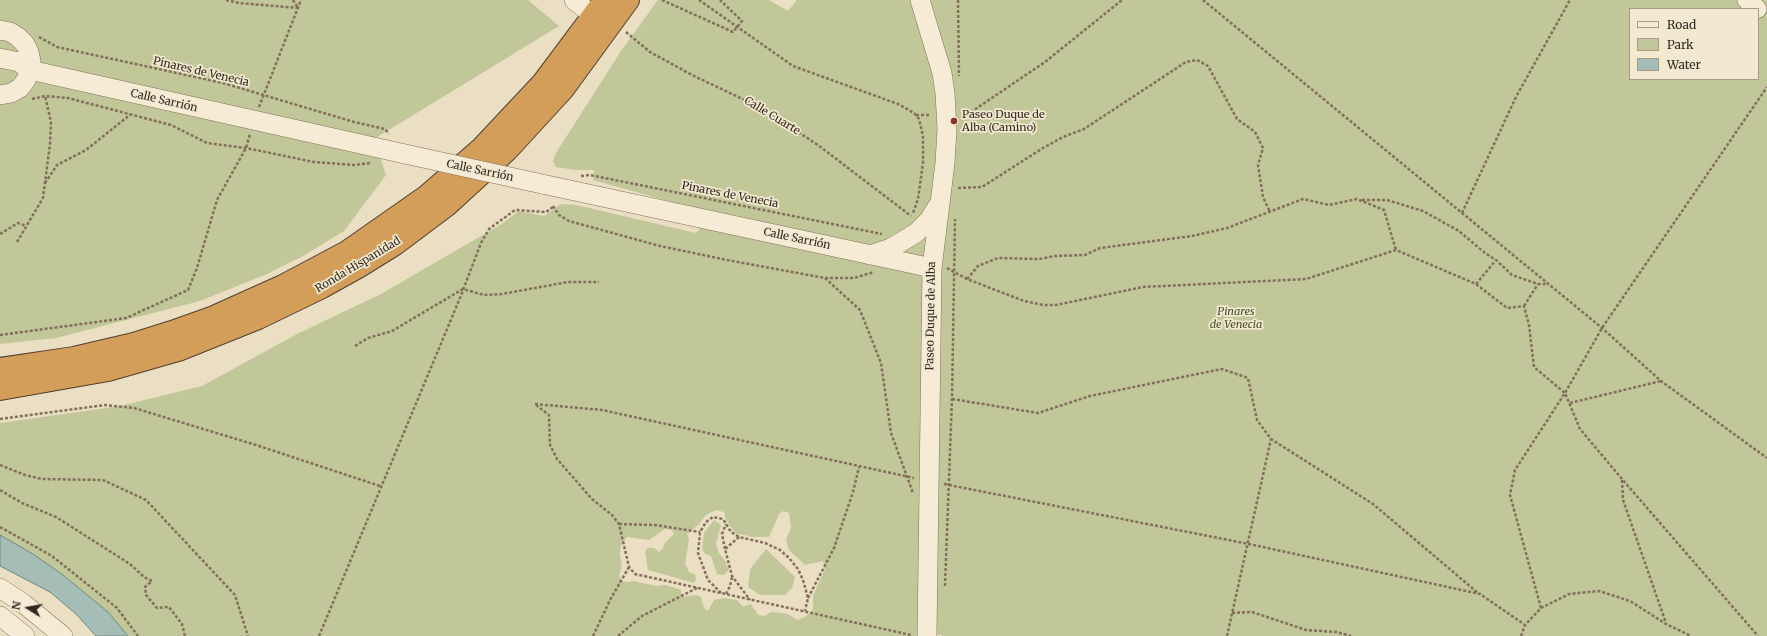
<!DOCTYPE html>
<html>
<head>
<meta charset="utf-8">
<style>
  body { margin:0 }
  #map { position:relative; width:1767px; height:636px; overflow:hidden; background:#eadec3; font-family:Merriweather,serif }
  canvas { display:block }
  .legend { position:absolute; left:1629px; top:8px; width:130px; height:72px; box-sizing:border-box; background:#f2e9d1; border:1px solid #a69c89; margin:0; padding:5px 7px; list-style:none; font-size:12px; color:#33281e }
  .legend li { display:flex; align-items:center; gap:8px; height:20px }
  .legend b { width:20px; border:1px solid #a69c89 }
  .north { position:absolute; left:8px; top:588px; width:40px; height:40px; -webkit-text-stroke:3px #f2e9d1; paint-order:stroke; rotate:281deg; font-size:11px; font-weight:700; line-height:16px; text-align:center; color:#33281e }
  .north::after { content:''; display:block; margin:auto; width:14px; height:18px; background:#33281e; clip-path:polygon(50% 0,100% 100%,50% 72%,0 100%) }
</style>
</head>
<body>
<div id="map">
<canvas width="1767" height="636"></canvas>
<ul class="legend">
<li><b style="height:5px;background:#f6ecd5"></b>Road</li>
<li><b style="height:11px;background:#c1c798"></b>Park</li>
<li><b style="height:11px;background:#a4bdb6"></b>Water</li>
</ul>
<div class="north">N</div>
</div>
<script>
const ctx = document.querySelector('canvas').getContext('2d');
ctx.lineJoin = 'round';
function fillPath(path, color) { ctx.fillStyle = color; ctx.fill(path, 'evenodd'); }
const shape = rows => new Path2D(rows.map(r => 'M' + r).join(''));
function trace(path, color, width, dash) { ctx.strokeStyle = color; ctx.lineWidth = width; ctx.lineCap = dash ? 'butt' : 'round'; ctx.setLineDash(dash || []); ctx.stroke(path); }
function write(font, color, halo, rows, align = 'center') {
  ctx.font = font + ' Merriweather,serif'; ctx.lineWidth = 3.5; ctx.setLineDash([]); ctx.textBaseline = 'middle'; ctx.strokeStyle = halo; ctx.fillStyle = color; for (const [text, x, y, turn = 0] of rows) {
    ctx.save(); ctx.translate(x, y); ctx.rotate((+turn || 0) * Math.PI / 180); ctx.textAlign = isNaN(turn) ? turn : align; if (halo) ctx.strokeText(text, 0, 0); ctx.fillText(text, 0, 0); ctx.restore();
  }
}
fillPath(shape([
  [0,0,528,0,559,26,374,139,386,175,344,231,303,256,267,274,200,301,56,338,0,344],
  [658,0,769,0,788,11,797,0,1767,0,1767,636,944,636,934,634,914,636,128,636,108,612,63,575,33,554,0,535,0,423,120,406,202,386,297,334,381,294,500,225,519,211,544,216,561,204,576,205,696,233,706,222,704,211,593,180,594,170,576,170,556,167,553,161,556,153,621,51],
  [1630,9,1758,9,1758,79,1630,79],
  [716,510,724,512,726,520,735,533,753,537,769,537,779,514,783,511,789,513,791,528,786,539,789,550,805,565,823,561,825,569,813,596,813,610,805,617,797,620,788,614,771,612,765,616,758,615,751,604,743,607,737,600,724,598,714,600,708,611,704,608,701,597,696,595,682,597,681,590,666,585,656,586,633,581,627,582,622,581,619,575,622,566,620,554,621,545,627,537,649,540,665,529,672,530,674,534,664,544,663,549,659,552,654,548,647,548,645,552,648,570,694,583,696,579,695,574,689,572,685,564,689,540,687,534,699,524,706,515],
  [714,520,721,525,716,544,719,553,724,559,729,569,724,575,717,574,711,556,705,554,702,549,704,533],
  [766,549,795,577,792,588,785,595,760,595,748,587,750,569]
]), '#c1c798');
const water = shape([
  [0,535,33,554,63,575,108,612,128,636,96,636,76,614,50,592,0,566,0,535]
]);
fillPath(water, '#a4bdb6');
trace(water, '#6c8a83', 1);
const minor = shape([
  [574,0,594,16],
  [920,0,942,73,945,93,947,129,945,163,932,268,927,636],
  [1747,0,1757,9],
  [0,30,10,32,18,37,25,44,29,52,31,61,30,70,26,80,20,88,11,93,0,95],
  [0,58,19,62,30,70,405,154],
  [542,184,932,268],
  [870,255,891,248,916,233,929,220,937,207],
  [0,588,24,604,63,636],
  [0,616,25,636]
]);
const highway = shape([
  [0,369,74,358,134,344,172,332,214,317,283,286,347,252,427,196,482,148,543,83,605,0],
  [0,389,108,370,178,350,258,318,322,287,358,267,395,244,447,205,507,150,563,89,628,0]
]);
trace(minor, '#82705b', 20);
trace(highway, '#503f2f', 24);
trace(shape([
  [226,0,239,3,298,8],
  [293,0,298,8],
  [662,0,733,32,742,21,720,0],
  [699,0,793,66,898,104,914,113,919,119,923,136,923,163,918,199,913,213],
  [958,0,959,76],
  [1203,0,1602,328,1661,381,1767,458],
  [626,32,650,52,692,75,751,103,781,121,818,145,911,216],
  [39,37,57,47,223,83,354,122,385,129,389,134],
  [32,99,45,96,68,98,171,125,207,143,246,148,314,162,354,165,370,163],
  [259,107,301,0],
  [916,115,931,115],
  [962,115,965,116,980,106,1045,62,1122,0],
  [581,176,590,175,882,234],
  [45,183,57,165,86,150,131,114],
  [958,188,982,187,1043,148,1063,137,1084,129,1186,62,1197,60,1208,66,1237,119,1255,132,1263,148,1258,165,1263,197,1270,212],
  [1362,200,1387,200,1423,211,1459,231,1485,253,1496,260,1512,275,1538,284,1547,284],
  [553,206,559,215,569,221,660,246,727,260,825,278,854,278,874,272],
  [1462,213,1516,97,1570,0],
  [0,234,18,223,26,226],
  [17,242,43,198,50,144,51,122,45,96],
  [947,268,967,279,1024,301,1043,305,1056,305,1143,287,1306,279,1396,250,1476,284,1507,308,1524,306,1529,325,1534,367,1565,393,1580,429,1622,479,1758,636],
  [825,278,860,310,881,363,891,433,913,493],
  [967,279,978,266,998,258,1039,259,1055,256,1085,255,1100,248,1192,236,1227,228,1303,199,1329,205,1357,199,1384,210,1396,250],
  [1476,284,1496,260],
  [1524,306,1538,284],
  [0,335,126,318,188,290,197,268,217,200,246,148,250,134],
  [355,346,368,338,392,331,463,289,484,295,502,294,568,282,599,282],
  [952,399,1038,413,1090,396,1222,369,1248,378,1257,420,1271,439,1373,504,1478,593],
  [1570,403,1661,381],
  [535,404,602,410,914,478],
  [536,405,549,415,550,445,557,459,592,499,612,515,619,524,629,567,635,574,911,635],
  [0,419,105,405,134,408,256,445,380,486],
  [0,465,25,475,42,479,103,480,146,500,235,595,248,636],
  [1622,480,1623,500,1666,623],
  [944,484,1249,544,1480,594,1525,625,1541,608,1569,594,1599,591,1630,601,1666,624,1691,636],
  [0,490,22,503,56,517,130,564,144,577,152,581,145,587,146,595,157,608,169,607,182,624,185,636],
  [619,524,655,525,700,532],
  [0,527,52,556,117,608,138,636],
  [739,537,725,549,732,576,750,600],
  [725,549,722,534,726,524],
  [945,586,952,399,955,219],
  [721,593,708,580,698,553,700,532,706,522,713,517,723,519,731,532,739,537,765,543,780,550,789,558,798,569,803,580,808,598,805,611],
  [726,594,730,586,732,577],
  [808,598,834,548,853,492,859,467],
  [1541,608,1510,495,1515,470,1565,393,1602,328,1767,87],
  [1232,613,1252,612,1306,630,1336,632,1351,636],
  [319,636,460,298,481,243,489,229,515,210,546,212,553,207],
  [593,636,610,600,629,567],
  [618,636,642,616,697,588],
  [1227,636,1271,439],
  [1521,636,1525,625]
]), '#82705b', 2.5, [3, 2]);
trace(minor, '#f6ecd5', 19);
trace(highway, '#d39d5a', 22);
const minorBridge = shape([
  [405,154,542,184]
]);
trace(minorBridge, '#82705b', 20, []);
trace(minorBridge, '#f6ecd5', 19);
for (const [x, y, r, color] of [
  [954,121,4,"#8c3031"]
]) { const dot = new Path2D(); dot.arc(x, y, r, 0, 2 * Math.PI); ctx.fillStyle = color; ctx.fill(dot); trace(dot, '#f2e9d1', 1.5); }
write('11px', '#33281e', '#f2e9d1', [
  ["Pinares de Venecia",201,72,13],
  ["Calle Sarrión",164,101,13],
  ["Calle Cuarte",772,116,31],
  ["Calle Sarrión",480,171,12],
  ["Pinares de Venecia",730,195,11],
  ["Calle Sarrión",797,239,12],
  ["Ronda Hispanidad",358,265,-31],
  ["Paseo Duque de Alba",931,316,-89]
]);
write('11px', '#33281e', '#f2e9d1', [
  ["Paseo Duque de",962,115],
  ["Alba (Camino)",962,128]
], 'left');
write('italic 11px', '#444e26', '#f2e9d1', [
  ["Pinares",1236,312],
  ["de Venecia",1236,325]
]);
</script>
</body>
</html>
